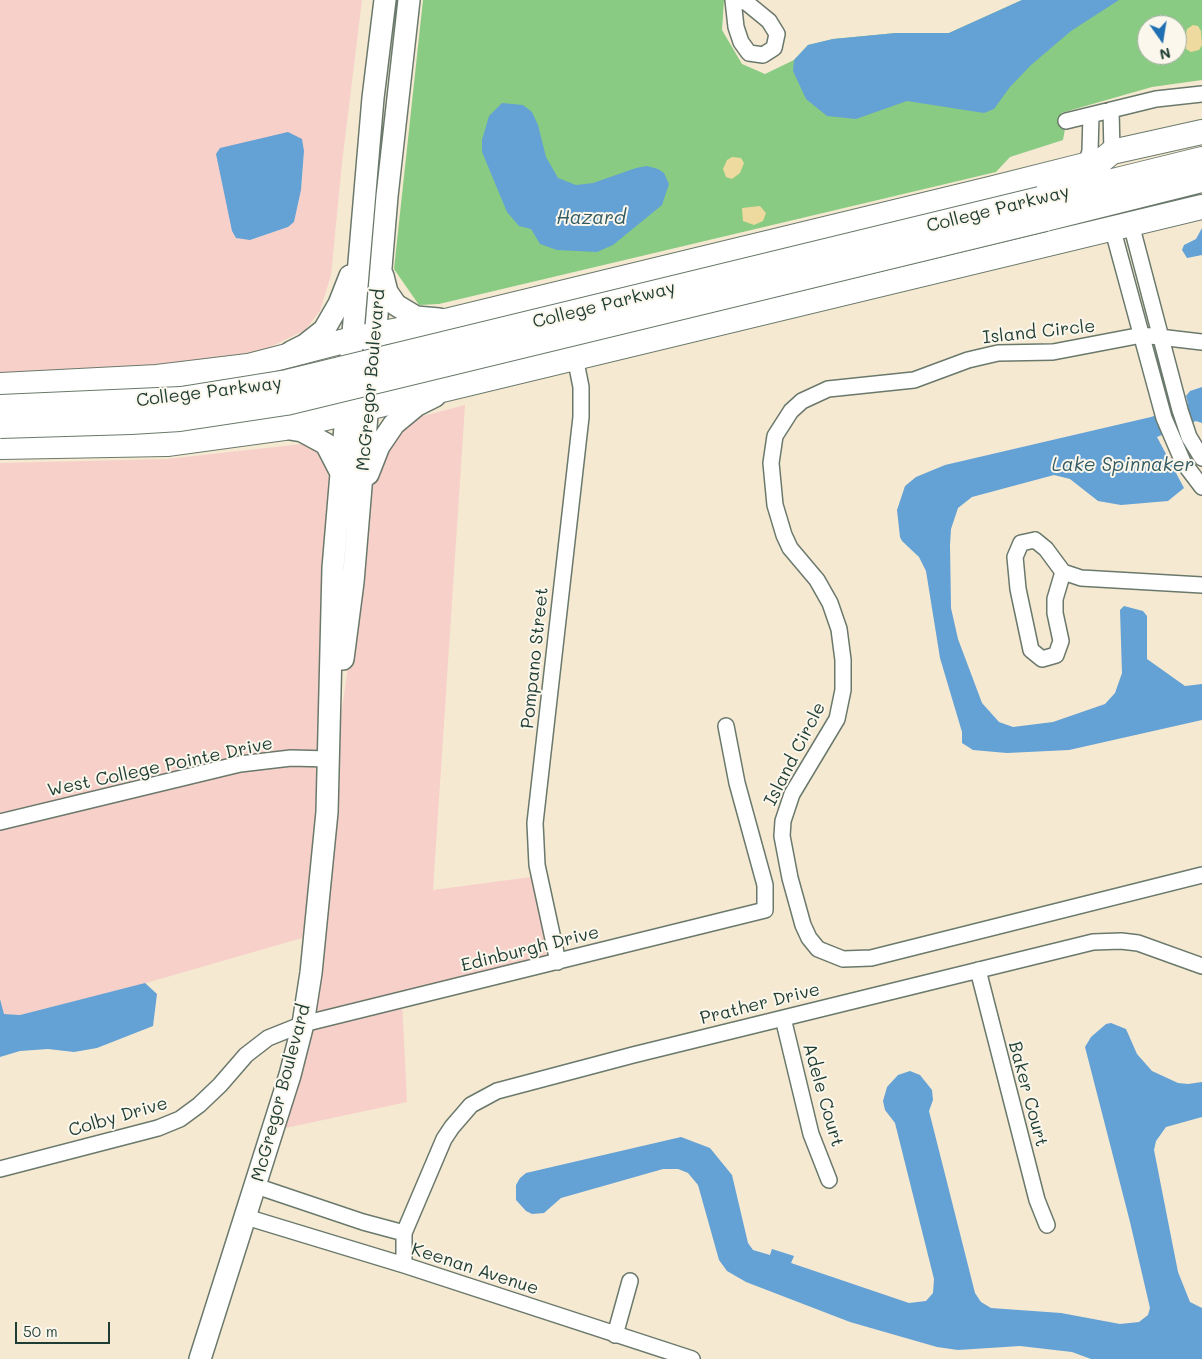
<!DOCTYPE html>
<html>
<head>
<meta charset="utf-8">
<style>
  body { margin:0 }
  #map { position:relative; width:1202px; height:1359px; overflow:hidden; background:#f5e9d2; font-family:Mali,sans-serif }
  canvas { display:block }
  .north { position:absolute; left:1137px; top:15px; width:50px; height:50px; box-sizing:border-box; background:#fbf7ec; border:1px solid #a3ada2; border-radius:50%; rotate:167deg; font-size:14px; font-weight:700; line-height:20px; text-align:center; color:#1f3d34 }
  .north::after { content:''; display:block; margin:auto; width:18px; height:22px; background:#1f6fb2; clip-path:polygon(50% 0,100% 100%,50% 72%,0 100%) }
  .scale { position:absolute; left:15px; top:1322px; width:95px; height:22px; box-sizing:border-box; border:2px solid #1f3d34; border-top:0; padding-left:6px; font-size:15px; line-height:18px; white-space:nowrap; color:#1f3d34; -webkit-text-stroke:4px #fbf7ec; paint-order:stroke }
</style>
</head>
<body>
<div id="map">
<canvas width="1202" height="1359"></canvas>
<div class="north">N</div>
<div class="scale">50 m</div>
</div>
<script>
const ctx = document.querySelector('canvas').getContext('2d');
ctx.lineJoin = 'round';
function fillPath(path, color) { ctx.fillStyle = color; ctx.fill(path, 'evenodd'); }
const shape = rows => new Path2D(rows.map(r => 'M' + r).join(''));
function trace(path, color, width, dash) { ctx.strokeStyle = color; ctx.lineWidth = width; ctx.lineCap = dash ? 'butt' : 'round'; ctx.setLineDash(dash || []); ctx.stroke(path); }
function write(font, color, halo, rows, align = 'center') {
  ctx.font = font + ' Mali,sans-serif'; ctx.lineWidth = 4; ctx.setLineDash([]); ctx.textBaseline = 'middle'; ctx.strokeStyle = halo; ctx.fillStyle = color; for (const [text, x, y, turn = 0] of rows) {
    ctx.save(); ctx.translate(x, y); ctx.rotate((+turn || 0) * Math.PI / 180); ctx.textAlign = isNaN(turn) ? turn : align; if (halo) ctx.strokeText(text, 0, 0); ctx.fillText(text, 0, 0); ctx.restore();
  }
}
fillPath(shape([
  [0,0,362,0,342,163,331,275,320,311,305,330,260,352,101,371,0,375],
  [304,151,301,190,294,222,288,227,250,240],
  [465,405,433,890,531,877,555,967,402,1001,407,1102,281,1129,359,591,366,502,381,457,408,420],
  [311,443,322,450,334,473,322,758,309,936,146,983,20,1015,4,1014,0,999,0,463,167,459]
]), '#f7d0c9');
fillPath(shape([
  [423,0,724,0,722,30,742,64,765,74,794,60,808,45,833,39,896,33,949,33,1022,0,1202,0,1202,80,1152,87,1061,113,1065,129,1063,140,1010,157,996,172,439,304,419,305,394,269],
  [1147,25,1177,25,1177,55,1147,55]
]), '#8acb83');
fillPath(shape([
  [1193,25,1198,26,1201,31,1202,45,1199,50,1191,52,1186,49,1184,44,1187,29],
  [732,157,741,158,744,163,740,173,732,179,726,177,723,169,727,160],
  [760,206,766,213,763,221,754,225,743,221,742,208]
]), '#eeda9e');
fillPath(shape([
  [1022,0,1119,0,1071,31,1031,65,1010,87,994,109,984,113,907,101,856,119,827,116,806,99,793,71,794,60,808,45,833,39,896,33,949,33],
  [502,103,523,105,532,112,538,125,546,157,558,178,576,185,593,183,636,168,647,166,658,169,664,173,669,184,662,205,613,245,597,252,557,250,540,244,531,229,519,226,507,212,482,152,482,140,489,116],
  [288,132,302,139,304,151,301,190,294,222,288,227,250,240,236,238,232,231,216,154,220,148],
  [1202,228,1202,255,1187,258,1182,250,1184,245,1196,239],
  [1202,387,1202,423,1196,421,1157,437,1184,488,1168,501,1121,505,1098,501,1070,479,1054,475,972,497,958,508,951,529,950,545,951,608,958,639,982,703,999,722,1013,727,1053,722,1105,704,1115,693,1122,673,1120,610,1124,606,1143,611,1147,616,1147,659,1185,686,1202,684,1202,720,1069,750,1007,753,973,750,962,743,962,732,940,658,926,571,919,557,902,541,900,537,897,510,905,486,916,477,945,465,1151,417,1188,404,1186,396,1190,391],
  [145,983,157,994,153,1026,97,1048,74,1052,48,1049,20,1051,0,1057,0,999,4,1014,20,1015],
  [1111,1023,1126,1029,1137,1054,1152,1071,1178,1083,1188,1084,1202,1082,1202,1117,1166,1127,1156,1141,1154,1150,1178,1272,1190,1302,1202,1308,1202,1359,1091,1359,1072,1352,1020,1346,958,1350,937,1347,850,1322,746,1282,727,1271,719,1260,698,1185,688,1173,678,1169,663,1169,561,1198,544,1213,532,1214,526,1211,516,1200,516,1185,520,1178,526,1173,681,1137,710,1148,732,1175,748,1243,753,1250,770,1255,772,1249,794,1256,791,1263,909,1303,926,1301,933,1293,934,1279,895,1123,885,1110,883,1101,887,1087,898,1075,910,1071,920,1075,932,1090,933,1100,929,1111,975,1293,981,1302,991,1308,1061,1313,1120,1324,1139,1322,1148,1315,1150,1308,1130,1222,1085,1047,1091,1037,1106,1024]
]), '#64a1d5');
const minor = shape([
  [733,0,736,27,741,42,749,53,763,55,774,48,777,34,769,21,747,3,740,0],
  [1111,110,1112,152],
  [1066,121,1156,99,1202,94],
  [1079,167,1088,158,1090,151,1091,115],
  [1131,224,1180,410,1189,437,1202,458],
  [1112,227,1164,418,1183,462,1202,487],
  [1202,342,1142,335,1053,352,998,353,968,360,914,380,828,389,802,401,791,411,775,436,771,463,775,505,784,535,790,548,817,580,830,603,839,629,843,660,843,690,837,719,792,794,783,821,782,836,790,878,803,925,809,938,818,949,843,959,871,958,1202,875],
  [1035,540,1046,549,1063,572,1055,599,1055,613,1061,641,1056,655,1042,659,1031,650,1018,589,1015,557,1021,543,1035,540],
  [1063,572,1081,578,1202,585],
  [0,822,240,764,291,758,329,759],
  [558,962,537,865,535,823,581,417,581,387,575,357],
  [978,970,1037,1200,1047,1225],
  [783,1018,811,1134,829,1180],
  [0,1169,158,1128,180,1119,199,1105,220,1085,246,1055,268,1038,303,1024,765,910,765,885,737,783,726,726],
  [256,1186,363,1222,404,1233],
  [246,1217,404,1265,692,1359],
  [404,1265,404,1233,444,1139,452,1127,471,1105,497,1091,633,1055,1093,942,1121,941,1138,943,1202,966],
  [615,1335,630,1281]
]);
const secondary = shape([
  [383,276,387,292,396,305,416,317,439,319],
  [374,351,387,196,409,0],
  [291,352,305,345,324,330,339,304,350,276],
  [284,428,302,431,326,444,341,473],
  [368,474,379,446,394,424,417,405,435,396],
  [343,659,353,582,369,391],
  [200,1359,290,1075,303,1024,311,973,327,812,333,568,373,98,385,0]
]);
const primary = shape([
  [1040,199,1202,159],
  [1045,219,1202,180],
  [0,385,157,377,248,366,352,339,450,320,990,189,1101,161,1112,152,1202,132],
  [0,447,167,444,284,428,1202,207]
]);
trace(minor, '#6a796b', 18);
trace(secondary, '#6a796b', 24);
trace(primary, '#6a796b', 26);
trace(minor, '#fff', 15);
trace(secondary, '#fff', 21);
trace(primary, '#fff', 24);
const primaryBridge = shape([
  [0,407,181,399,287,382,1040,199],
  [0,426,131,422,180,419,286,403,1045,219]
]);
trace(primaryBridge, '#6a796b', 26, []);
trace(primaryBridge, '#fff', 24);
write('18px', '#1f3d34', '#fbf7ec', [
  ["College Parkway",998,209,-14],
  ["College Parkway",604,305,-14],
  ["Island Circle",1039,332,-6],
  ["McGregor Boulevard",371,380,-85],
  ["College Parkway",209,392,-7],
  ["Pompano Street",535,658,-84],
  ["Island Circle",795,754,-63],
  ["West College Pointe Drive",160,767,-12],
  ["Edinburgh Drive",530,949,-14],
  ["Prather Drive",760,1004,-14],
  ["McGregor Boulevard",281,1093,-75],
  ["Baker Court",1028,1094,75],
  ["Adele Court",823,1095,74],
  ["Colby Drive",118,1117,-16],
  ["Keenan Avenue",475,1269,18]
]);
write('italic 19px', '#345b64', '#fbf7ec', [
  ["Hazard",591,218],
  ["Lake Spinnaker",1123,465]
]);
</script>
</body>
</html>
